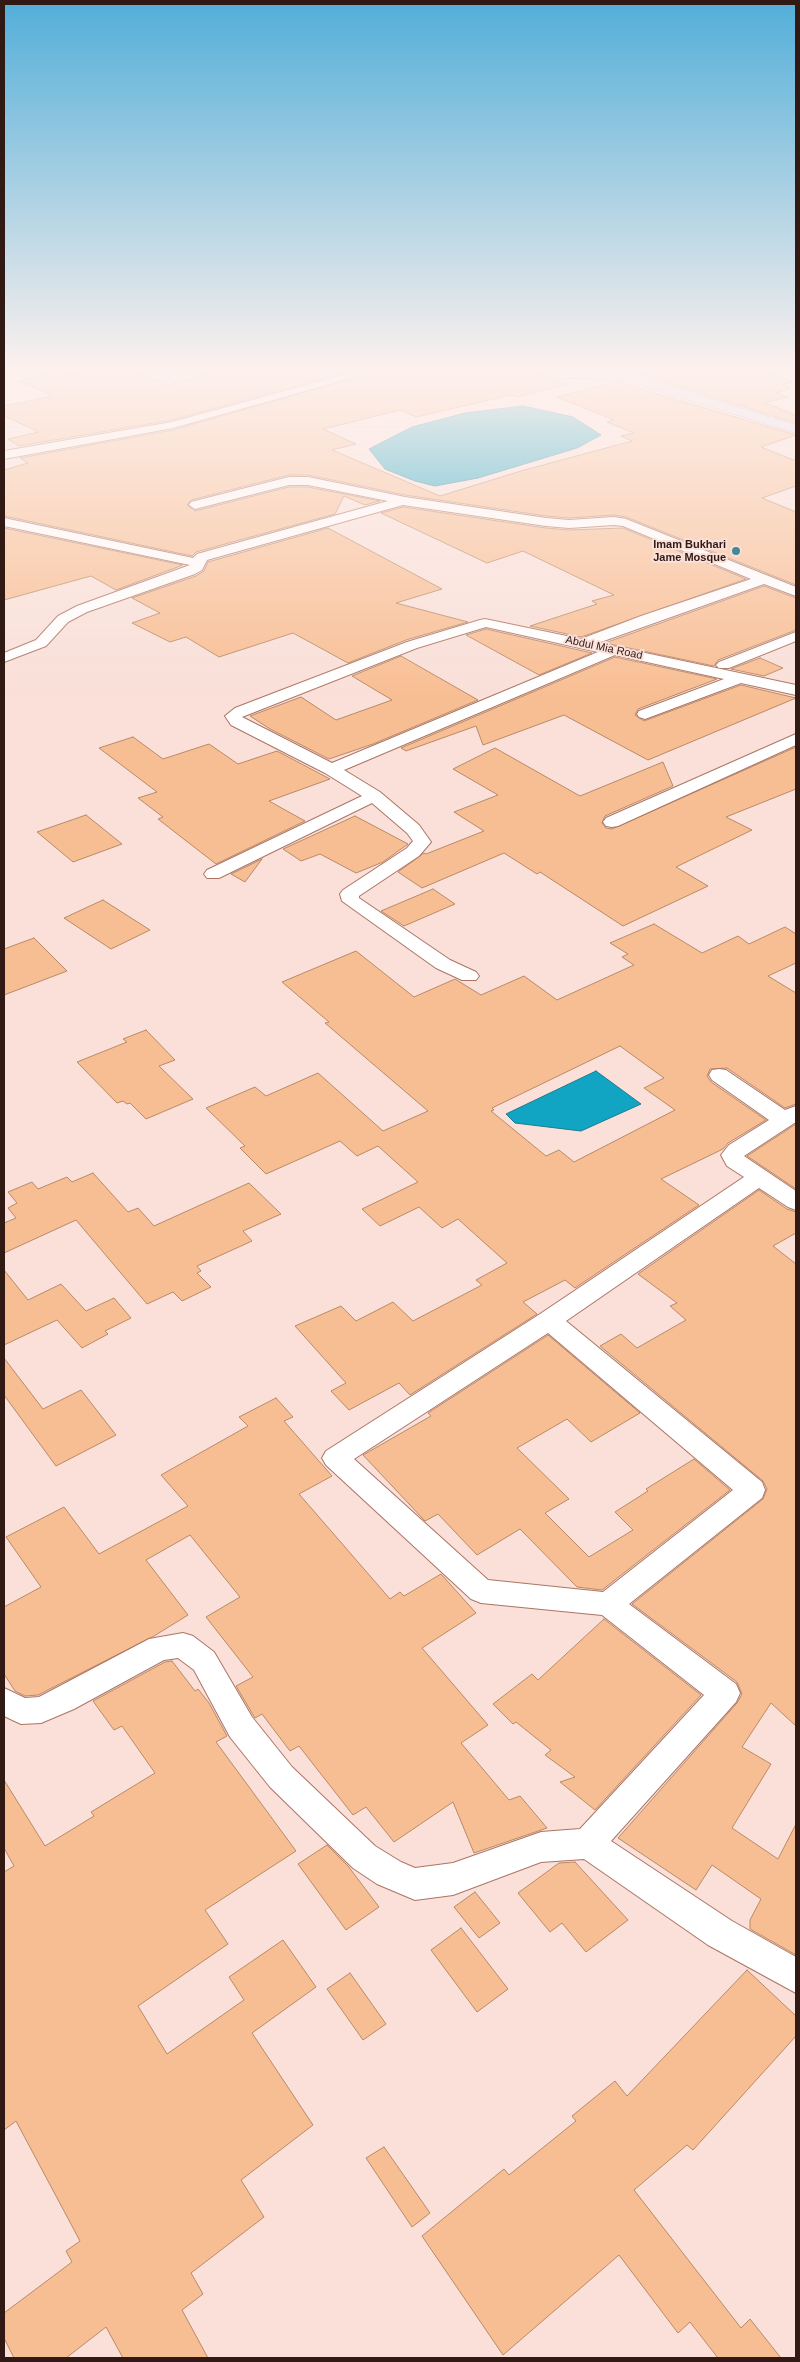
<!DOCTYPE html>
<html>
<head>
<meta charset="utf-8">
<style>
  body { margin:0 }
  #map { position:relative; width:800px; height:2362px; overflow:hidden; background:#fae0d9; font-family:Helvetica,sans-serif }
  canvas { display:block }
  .frame { position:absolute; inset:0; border:5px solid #311a14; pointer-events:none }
</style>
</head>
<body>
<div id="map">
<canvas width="800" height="2362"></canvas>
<div class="frame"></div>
</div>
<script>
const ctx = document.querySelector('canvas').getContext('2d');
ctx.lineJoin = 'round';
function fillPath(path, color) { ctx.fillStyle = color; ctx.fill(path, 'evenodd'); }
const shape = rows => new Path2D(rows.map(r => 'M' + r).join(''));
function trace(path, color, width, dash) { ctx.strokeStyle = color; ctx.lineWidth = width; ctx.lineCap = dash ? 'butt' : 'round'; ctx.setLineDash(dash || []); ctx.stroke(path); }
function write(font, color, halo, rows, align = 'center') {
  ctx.font = font + ' Helvetica,sans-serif'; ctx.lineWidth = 4; ctx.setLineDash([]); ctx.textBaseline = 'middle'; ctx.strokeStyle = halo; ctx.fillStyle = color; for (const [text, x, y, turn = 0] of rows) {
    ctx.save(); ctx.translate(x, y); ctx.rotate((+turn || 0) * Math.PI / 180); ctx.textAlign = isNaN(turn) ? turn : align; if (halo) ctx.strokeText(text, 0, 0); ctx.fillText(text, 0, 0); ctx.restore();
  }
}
const water = shape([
  [523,406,573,417,601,435,577,448,478,478,435,486,415,481,385,469,369,449,412,427,465,413,523,406],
  [596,1071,641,1104,581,1131,515,1123,506,1114,596,1071]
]);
fillPath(water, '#11a5c3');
trace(water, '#1b7b8e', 1);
const building = shape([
  [104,366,121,366,169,385,233,366,369,366,172,420,19,446,8,439,39,432,4,416,4,406,53,396,19,381,58,371,68,375,104,366],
  [396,366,515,366,567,384,518,397,511,395,416,417,400,410,323,429,356,444,332,450,440,496,521,471,632,441,621,436,634,433,607,422,614,420,557,397,617,382,796,435,761,447,796,461,796,486,762,498,796,512,796,585,626,517,614,515,569,518,546,516,405,495,308,475,289,475,191,500,187,505,195,511,289,487,308,487,380,501,365,505,344,496,335,514,196,552,192,556,4,516,4,470,28,463,20,458,173,430,396,366],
  [677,366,747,366,793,382,782,385,791,388,776,393,788,397,765,403,796,415,796,423,641,375,677,366],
  [403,507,546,528,569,530,623,528,746,579,581,637,530,626,597,604,592,601,614,595,523,551,487,563,381,513,403,507],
  [4,528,183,565,116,590,91,576,4,600,4,528],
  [328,528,442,589,396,603,468,622,406,640,348,663,293,633,219,657,186,637,170,642,132,623,160,613,132,598,196,576,204,571,208,562,328,528],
  [764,586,796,598,796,630,718,660,714,666,605,643,764,586],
  [486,629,592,653,539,675,466,635,486,629],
  [401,656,478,700,373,744,329,759,270,729,250,716,301,697,336,720,392,700,352,676,401,656],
  [615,657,717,679,638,709,635,715,644,721,741,685,796,698,648,760,564,715,483,745,476,726,406,751,401,748,615,657],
  [760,658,783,668,764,676,731,669,760,658],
  [133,737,163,759,209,744,238,764,277,751,330,779,269,801,305,821,216,864,158,819,163,817,138,798,157,792,99,748,133,737],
  [796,747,796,789,726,817,752,830,676,867,708,886,623,926,540,872,537,874,504,853,422,888,398,872,424,853,426,854,484,831,454,812,498,795,453,769,495,748,580,796,663,762,673,786,605,816,602,823,606,828,612,829,796,747],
  [86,815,122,844,73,862,37,832,86,815],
  [355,816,408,844,383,862,356,873,320,854,301,861,283,849,355,816],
  [262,859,245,882,231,874,262,859],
  [433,889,455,904,404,926,381,911,433,889],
  [103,900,150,930,111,949,64,918,103,900],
  [654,924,702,953,738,936,749,944,785,927,796,934,796,963,768,976,796,993,796,1104,785,1108,727,1068,710,1069,707,1076,711,1082,766,1120,728,1143,723,1149,661,1179,699,1205,575,1288,565,1280,523,1302,537,1314,410,1395,399,1383,349,1410,331,1391,346,1383,295,1326,341,1306,356,1321,393,1302,413,1321,482,1285,476,1280,507,1263,458,1219,442,1228,419,1207,380,1226,362,1209,418,1182,378,1146,357,1156,340,1141,266,1174,240,1148,245,1146,206,1108,255,1087,266,1096,318,1073,383,1131,428,1111,325,1023,329,1022,282,982,356,951,414,997,455,979,481,995,524,976,557,1000,634,965,622,957,628,954,610,943,654,924],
  [620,1046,664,1078,644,1088,675,1110,574,1162,559,1150,546,1156,491,1111,494,1110,492,1108,620,1046],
  [34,938,67,971,4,995,4,949,34,938],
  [146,1030,175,1060,159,1066,193,1099,146,1119,130,1103,127,1104,123,1101,117,1103,77,1062,127,1042,123,1039,146,1030],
  [796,1124,796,1189,747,1156,796,1124],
  [93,1173,128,1212,138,1208,154,1226,249,1183,281,1214,243,1231,252,1241,197,1266,201,1271,197,1273,211,1287,182,1301,173,1292,147,1304,76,1220,4,1253,4,1223,16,1218,8,1208,17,1203,8,1192,32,1182,38,1189,67,1177,72,1182,93,1173],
  [759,1190,787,1209,796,1212,796,1233,773,1246,796,1264,796,1726,771,1703,742,1747,771,1764,732,1828,778,1859,796,1824,796,1955,750,1929,750,1920,761,1899,712,1865,696,1890,618,1838,737,1703,742,1694,737,1682,632,1604,763,1499,767,1489,763,1481,600,1346,621,1334,637,1348,686,1320,670,1306,677,1303,638,1274,759,1190],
  [4,1270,28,1300,61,1284,86,1311,114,1298,131,1318,105,1331,108,1334,82,1348,57,1320,4,1345,4,1270],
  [548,1335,640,1413,591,1442,567,1419,517,1448,569,1499,545,1513,589,1557,633,1530,615,1512,648,1491,646,1489,694,1459,730,1490,602,1590,577,1587,520,1529,477,1555,438,1514,425,1521,363,1455,431,1416,428,1413,548,1335],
  [4,1358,43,1409,81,1390,116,1435,56,1466,4,1395,4,1358],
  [276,1398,293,1417,284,1421,332,1476,299,1494,390,1599,400,1592,404,1596,441,1574,476,1613,422,1648,488,1725,461,1743,509,1800,520,1796,547,1828,474,1853,453,1802,394,1842,366,1807,353,1815,299,1746,290,1751,262,1714,255,1718,236,1686,253,1677,206,1617,240,1597,190,1535,146,1560,188,1615,154,1636,38,1695,25,1696,15,1691,4,1674,4,1607,41,1587,6,1537,64,1507,99,1554,188,1506,161,1475,248,1426,239,1417,276,1398],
  [604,1619,701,1695,595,1810,560,1782,575,1777,545,1755,551,1750,516,1722,513,1724,493,1704,532,1674,538,1680,604,1619],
  [172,1661,195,1691,198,1689,209,1703,227,1736,216,1742,296,1851,205,1910,228,1944,138,2006,167,2054,244,2000,229,1977,283,1940,316,1987,252,2033,313,2125,241,2180,264,2217,191,2273,203,2294,182,2310,208,2358,123,2358,106,2327,66,2358,14,2358,4,2338,4,2313,72,2262,66,2251,80,2241,16,2121,4,2130,4,1872,14,1866,4,1848,4,1780,45,1846,94,1816,91,1812,155,1773,122,1726,114,1730,93,1701,165,1662,172,1661],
  [327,1845,348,1866,379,1907,346,1930,298,1864,327,1845],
  [575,1862,628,1920,586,1952,562,1923,550,1932,518,1893,559,1863,575,1862],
  [475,1892,500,1923,479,1938,454,1907,475,1892],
  [461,1928,508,1989,477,2012,431,1950,461,1928],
  [747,1970,796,2016,796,2036,693,2150,687,2145,634,2190,741,2328,750,2319,781,2358,718,2358,690,2322,678,2333,619,2255,503,2355,422,2236,504,2169,509,2175,576,2121,572,2116,615,2081,627,2096,747,1970],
  [350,1973,386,2024,363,2040,327,1989,350,1973],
  [384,2147,430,2213,412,2227,366,2158,384,2147]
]);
fillPath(building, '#f8be93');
trace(building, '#b98966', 1);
const street = shape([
  [376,366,394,366,173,428,4,459,4,451,172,422,376,366],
  [517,366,534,366,552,371,575,373,626,374,631,377,626,380,551,377,517,366],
  [289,477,308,477,405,497,546,518,569,520,614,517,626,519,796,587,796,596,764,584,598,643,796,685,796,695,741,683,645,719,639,717,637,714,639,711,724,679,615,655,344,770,380,792,419,825,431,842,419,856,359,896,359,898,450,960,476,972,479,976,476,980,462,980,436,968,342,901,340,894,343,890,407,848,413,841,407,833,372,803,219,878,207,878,204,874,207,870,362,796,325,773,231,725,225,716,235,708,407,642,480,620,485,619,581,639,641,616,751,579,623,526,614,525,569,528,546,526,403,505,207,560,202,570,195,574,87,612,68,622,46,646,4,662,4,653,36,640,58,616,77,606,190,565,4,526,4,518,193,558,197,554,388,501,308,485,289,485,195,509,189,505,191,502,289,477],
  [486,627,598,652,332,763,242,717,417,648,486,627],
  [796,632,796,641,729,668,719,668,716,665,719,662,796,632],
  [796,734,796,745,618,826,612,827,606,826,603,822,606,818,796,734],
  [719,1069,726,1070,785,1110,796,1106,796,1122,744,1156,796,1191,796,1210,788,1207,759,1188,566,1321,762,1482,765,1490,762,1498,629,1604,736,1684,740,1693,736,1702,611,1841,732,1921,796,1957,796,1993,708,1945,584,1859,541,1862,453,1895,415,1900,377,1884,353,1868,270,1787,230,1737,194,1670,178,1658,164,1660,74,1709,41,1723,21,1724,4,1716,4,1688,25,1698,39,1697,149,1639,183,1633,193,1636,214,1652,252,1717,292,1767,375,1846,401,1862,415,1868,453,1863,541,1832,580,1829,704,1695,602,1615,481,1603,471,1599,326,1465,322,1458,326,1451,540,1314,744,1177,727,1166,721,1155,729,1145,769,1120,712,1080,709,1075,712,1070,719,1069],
  [548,1333,733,1490,603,1592,488,1580,354,1459,548,1333]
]);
const secondary = shape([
  [585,366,605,366,796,425,796,433,586,369,585,366]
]);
trace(street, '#ad7463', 2);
trace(secondary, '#ad7463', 1);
fillPath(street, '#fff');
fillPath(secondary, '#dcdffc');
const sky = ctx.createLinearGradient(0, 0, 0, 697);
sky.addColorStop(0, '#52aed9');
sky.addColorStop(0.53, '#fdf1ee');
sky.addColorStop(1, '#fdf1ee00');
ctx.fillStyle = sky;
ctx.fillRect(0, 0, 800, 697);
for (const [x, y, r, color] of [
  [736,551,5,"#468899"]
]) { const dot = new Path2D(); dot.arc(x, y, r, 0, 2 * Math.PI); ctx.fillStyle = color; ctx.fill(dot); trace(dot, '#fae0d9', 2); }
write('bold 11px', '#311a14', '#fae0d9', [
  ["Imam Bukhari",726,545],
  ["Jame Mosque",726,558]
], 'right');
write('11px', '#311a14', '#fae0d9', [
  ["Abdul Mia Road",604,648,12]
]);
</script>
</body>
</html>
